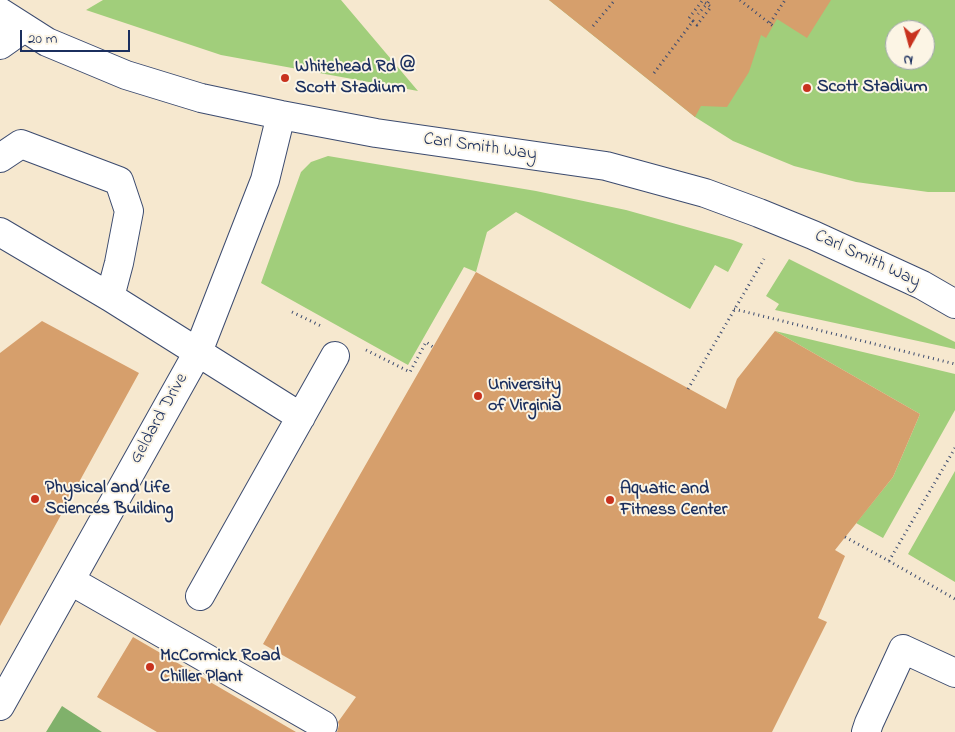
<!DOCTYPE html>
<html>
<head>
<meta charset="utf-8">
<style>
  body { margin:0 }
  #map { position:relative; width:955px; height:732px; overflow:hidden; background:#f6e8cf; font-family:"Indie Flower",sans-serif }
  canvas { display:block }
  .north { position:absolute; left:885px; top:20px; width:50px; height:50px; box-sizing:border-box; background:#fcf5e5; border:1px solid #a2a6af; border-radius:50%; rotate:187deg; font-size:14px; font-weight:700; line-height:20px; text-align:center; color:#1b2f5e }
  .north::after { content:''; display:block; margin:auto; width:18px; height:22px; background:#c8321e; clip-path:polygon(50% 0,100% 100%,50% 72%,0 100%) }
  .scale { position:absolute; left:20px; top:30px; width:110px; height:22px; box-sizing:border-box; border:2px solid #1b2f5e; border-top:0; padding-left:6px; font-size:15px; line-height:18px; white-space:nowrap; color:#1b2f5e; -webkit-text-stroke:4px #fcf5e5; paint-order:stroke }
</style>
</head>
<body>
<div id="map">
<canvas width="955" height="732"></canvas>
<div class="north">N</div>
<div class="scale">20 m</div>
</div>
<script>
const ctx = document.querySelector('canvas').getContext('2d');
ctx.lineJoin = 'round';
function fillPath(path, color) { ctx.fillStyle = color; ctx.fill(path, 'evenodd'); }
const shape = rows => new Path2D(rows.map(r => 'M' + r).join(''));
function trace(path, color, width, dash) { ctx.strokeStyle = color; ctx.lineWidth = width; ctx.lineCap = dash ? 'butt' : 'round'; ctx.setLineDash(dash || []); ctx.stroke(path); }
function write(font, color, halo, rows, align = 'center') {
  ctx.font = font + ' "Indie Flower",sans-serif'; ctx.lineWidth = 4; ctx.setLineDash([]); ctx.textBaseline = 'middle'; ctx.strokeStyle = halo; ctx.fillStyle = color; for (const [text, x, y, turn = 0] of rows) {
    ctx.save(); ctx.translate(x, y); ctx.rotate((+turn || 0) * Math.PI / 180); ctx.textAlign = isNaN(turn) ? turn : align; if (halo) ctx.strokeText(text, 0, 0); ctx.fillText(text, 0, 0); ctx.restore();
  }
}
fillPath(shape([
  [103,0,341,0,418,91,221,55,86,10],
  [549,0,955,0,955,192,928,192,856,182,794,166,733,141,695,117],
  [895,30,925,30,925,60,895,60],
  [328,156,536,191,626,210,733,240,743,244,728,272,715,265,690,309,516,212,487,232,476,272,464,267,408,365,261,283,301,172,311,162],
  [789,259,955,342,955,349,775,310,779,304,766,296],
  [775,331,955,374,955,410,883,538,856,523,893,477,920,414],
  [955,471,955,582,908,554]
]), '#a1ce7b');
fillPath(shape([
  [62,706,102,732,46,732]
]), '#80b16b');
fillPath(shape([
  [549,0,831,0,807,38,777,19,766,38,761,35,749,72,727,107,701,106,695,117],
  [476,272,726,409,737,379,775,331,920,414,893,477,835,550,845,556,818,618,827,622,772,732,337,732,339,725,338,722,356,697,263,644],
  [42,321,139,373,0,626,0,353],
  [133,637,296,732,157,732,97,697]
]), '#d69f6c');
const minor = shape([
  [0,12,47,42,126,75,201,98,281,115,376,133,606,166,705,193,759,213,813,235,922,285,955,304],
  [0,45,24,28],
  [0,158,21,144,119,181,129,211,119,263,110,297],
  [0,232,110,297,301,417],
  [71,581,323,725],
  [200,596,335,356],
  [0,706,198,352,265,180,281,115],
  [866,732,869,723,903,649,955,673]
]);
trace(minor, '#3c4b6f', 30);
trace(shape([
  [740,0,773,26],
  [693,21,689,18,702,1,707,4,698,14],
  [770,23,785,0],
  [593,26,615,0],
  [654,73,693,21,697,25,711,7,707,4,710,0],
  [734,309,955,364],
  [292,312,321,326],
  [366,350,410,372,426,342,433,347],
  [688,389,764,259],
  [845,537,889,561,955,599],
  [889,561,955,448]
]), '#3c4b6f', 3, [1, 4]);
trace(minor, '#fff', 28);
for (const [x, y, r, color] of [
  [285,78,5,"#c8321e"],
  [807,88,5,"#c8321e"],
  [478,396,5,"#c8321e"],
  [35,499,5,"#c8321e"],
  [610,500,5,"#c8321e"],
  [150,667,5,"#c8321e"]
]) { const dot = new Path2D(); dot.arc(x, y, r, 0, 2 * Math.PI); ctx.fillStyle = color; ctx.fill(dot); trace(dot, '#fcf5e5', 2); }
write('bold 18px', '#1b2f5e', '#fcf5e5', [
  ["Whitehead Rd @",295,68],
  ["Scott Stadium",295,89],
  ["Scott Stadium",817,88],
  ["University",488,386],
  ["of Virginia",488,407],
  ["Physical and Life",45,489],
  ["Sciences Building",45,510],
  ["Aquatic and",620,490],
  ["Fitness Center",620,511],
  ["McCormick Road",160,657],
  ["Chiller Plant",160,678]
], 'left');
write('18px', '#1b2f5e', '#fcf5e5', [
  ["Carl Smith Way",480,148,8],
  ["Carl Smith Way",867,260,25],
  ["Geldard Drive",160,419,-61]
]);
</script>
</body>
</html>
